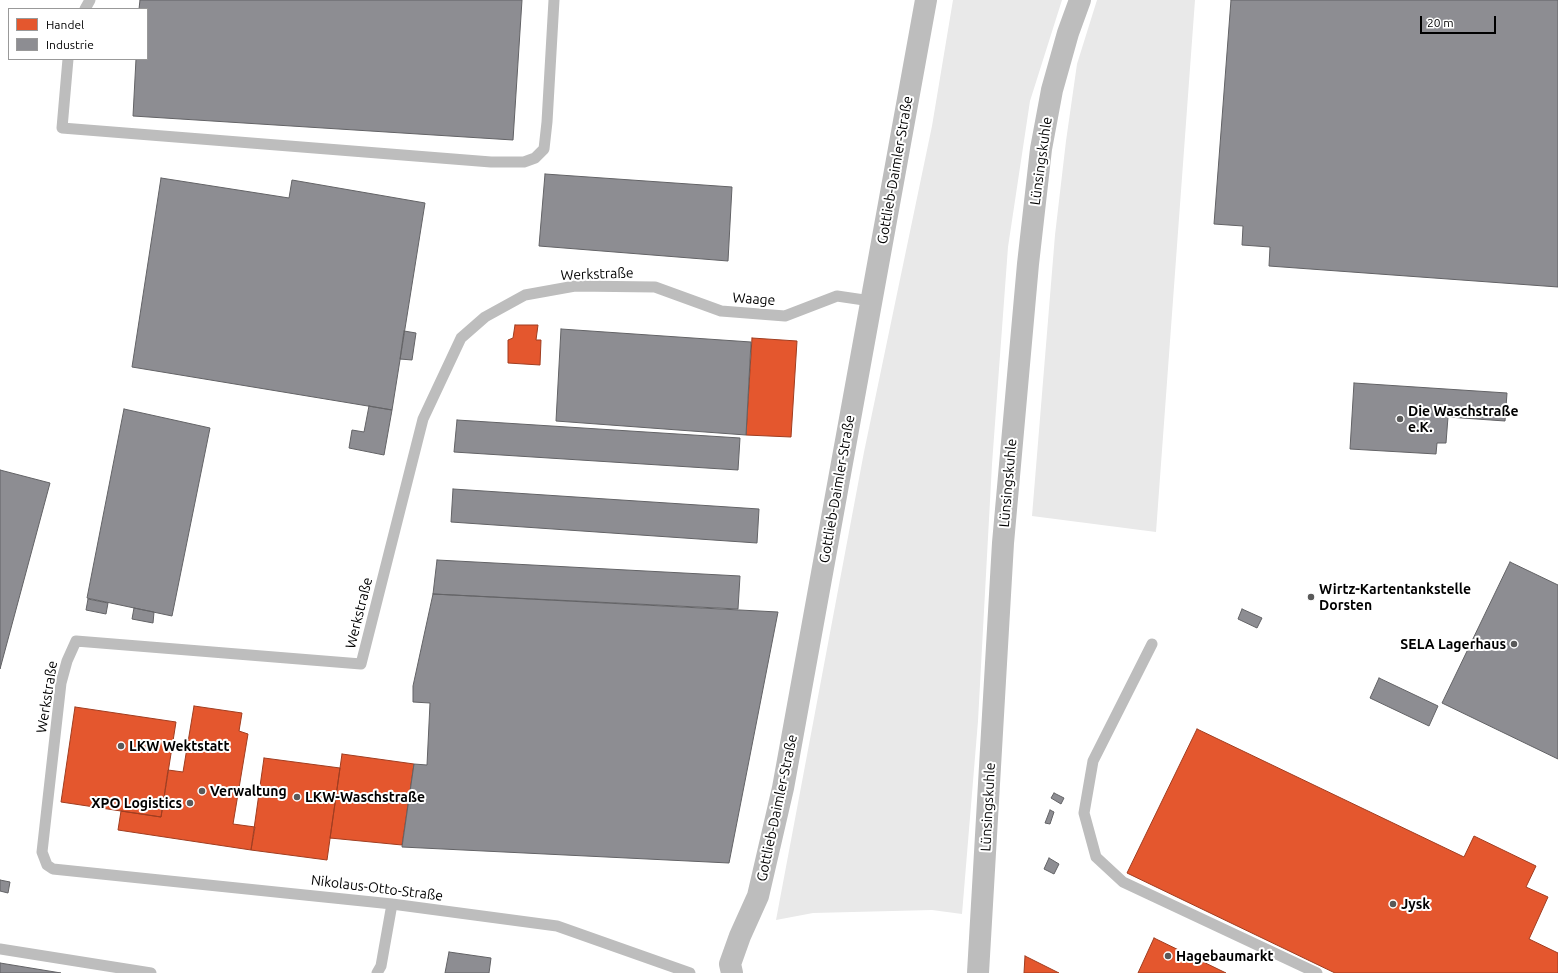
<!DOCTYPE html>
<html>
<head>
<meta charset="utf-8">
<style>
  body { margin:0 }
  #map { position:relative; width:1558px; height:973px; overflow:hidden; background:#fff; font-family:Ubuntu,sans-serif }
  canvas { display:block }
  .legend { position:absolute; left:8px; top:8px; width:140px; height:52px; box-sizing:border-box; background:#fff; border:1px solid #999; margin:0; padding:5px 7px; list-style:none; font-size:12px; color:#000 }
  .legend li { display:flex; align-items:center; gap:8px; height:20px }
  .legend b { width:20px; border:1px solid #999 }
  .scale { position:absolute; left:1420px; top:16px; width:76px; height:18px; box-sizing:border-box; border:2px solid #000; border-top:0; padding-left:5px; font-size:12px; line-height:14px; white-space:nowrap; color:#000; -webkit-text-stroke:3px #fff; paint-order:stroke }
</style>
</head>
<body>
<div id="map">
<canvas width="1558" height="973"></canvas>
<ul class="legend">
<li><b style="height:11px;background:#e4572e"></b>Handel</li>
<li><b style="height:11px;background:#8d8d92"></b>Industrie</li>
</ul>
<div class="scale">20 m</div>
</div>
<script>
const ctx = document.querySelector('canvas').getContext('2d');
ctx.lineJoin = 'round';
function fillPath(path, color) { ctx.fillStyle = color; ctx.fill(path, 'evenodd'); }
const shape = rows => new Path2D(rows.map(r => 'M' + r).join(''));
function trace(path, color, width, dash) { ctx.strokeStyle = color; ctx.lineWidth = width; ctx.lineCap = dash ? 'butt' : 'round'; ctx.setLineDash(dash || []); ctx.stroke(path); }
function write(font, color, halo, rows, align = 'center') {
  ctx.font = font + ' Ubuntu,sans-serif'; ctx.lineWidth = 4; ctx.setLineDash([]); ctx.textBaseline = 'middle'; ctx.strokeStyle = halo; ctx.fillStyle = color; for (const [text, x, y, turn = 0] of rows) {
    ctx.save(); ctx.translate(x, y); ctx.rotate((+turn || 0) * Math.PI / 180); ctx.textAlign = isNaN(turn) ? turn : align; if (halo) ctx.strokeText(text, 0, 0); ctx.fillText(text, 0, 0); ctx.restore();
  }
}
fillPath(shape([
  [953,0,1062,0,1030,101,1008,247,992,464,978,721,962,914,932,910,813,913,776,920,864,452,932,126],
  [1097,0,1195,0,1156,532,1032,516,1055,235,1066,141,1077,64]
]), '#e9e9e9');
const shops = shape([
  [515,325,538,325,536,340,541,340,540,365,508,363,508,340,513,338,515,325],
  [752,338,797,341,791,437,746,435,752,338],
  [194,706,242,713,239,731,248,734,233,824,255,827,251,850,118,830,121,811,161,817,168,770,183,772,194,706],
  [75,707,176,722,161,817,61,802,75,707],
  [1197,729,1464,857,1474,836,1536,866,1526,887,1548,897,1529,939,1558,953,1558,973,1335,973,1127,873,1197,729],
  [342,754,414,764,402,845,330,838,342,754],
  [264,758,340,768,327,860,251,850,264,758],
  [1154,938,1226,973,1138,973,1154,938],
  [1025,956,1059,973,1024,973,1025,956]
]);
fillPath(shops, '#e4572e');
trace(shops, '#a03d20', 1);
const industry = shape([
  [140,0,522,0,513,140,133,116,136,59,147,59,147,9,139,9,140,0],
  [1231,0,1558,0,1558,287,1269,266,1270,247,1242,245,1243,226,1214,224,1231,0],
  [545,174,732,187,728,261,539,246,545,174],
  [161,178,289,198,292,180,425,203,392,410,132,367,161,178],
  [561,329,751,342,746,435,556,421,561,329],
  [404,331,416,333,412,360,400,359,404,331],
  [1354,383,1507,393,1505,421,1448,417,1446,443,1437,443,1436,454,1350,449,1354,383],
  [369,406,392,410,384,455,349,448,352,430,364,432,369,406],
  [124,409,210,428,172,616,87,598,124,409],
  [457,420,740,438,738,470,454,452,457,420],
  [0,470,50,483,0,669,0,470],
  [453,489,759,509,757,543,451,522,453,489],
  [437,560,740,576,738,609,433,594,437,560],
  [1510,562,1558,585,1558,759,1442,703,1510,562],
  [433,594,778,612,729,863,402,847,414,764,427,765,430,703,413,702,413,686,433,594],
  [88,599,108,603,106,614,86,610,88,599],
  [134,608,154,612,153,623,132,619,134,608],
  [1242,609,1262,618,1257,628,1238,619,1242,609],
  [1379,678,1438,706,1429,726,1370,698,1379,678],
  [1054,793,1064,798,1061,804,1051,798,1054,793],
  [1050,810,1054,812,1050,824,1045,823,1050,810],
  [1049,858,1059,864,1054,874,1044,869,1049,858],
  [0,880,10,882,8,893,0,891,0,880],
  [449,952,491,958,489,973,445,973,449,952],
  [0,963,61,973,0,973,0,963]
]);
fillPath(industry, '#8d8d92');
trace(industry, '#636366', 1);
trace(shape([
  [85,9,90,0],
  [68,59,62,128,491,162,524,162,535,158,544,149,547,122,554,0],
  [1152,644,1093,761,1084,813,1096,857,1123,882,1317,973],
  [0,949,151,973],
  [377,973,381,966,392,904],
  [690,973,557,926,392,904,53,869,47,865,42,852,61,683,67,661,76,641,361,664,423,419,461,338,485,317,525,295,575,286,655,287,721,311,785,316,837,296,871,301]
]), '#bdbdbd', 11);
trace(shape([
  [732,973,730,964,740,936,758,896,783,788,926,0],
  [978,973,1003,543,1028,264,1041,149,1052,90,1068,33,1080,0]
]), '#bdbdbd', 22);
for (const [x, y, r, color] of [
  [1400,419,4,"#595959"],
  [1311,597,4,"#595959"],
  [1514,644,4,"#595959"],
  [121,746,4,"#595959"],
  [202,791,4,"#595959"],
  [297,797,4,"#595959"],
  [190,803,4,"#595959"],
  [1393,904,4,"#595959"],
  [1168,956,4,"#595959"]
]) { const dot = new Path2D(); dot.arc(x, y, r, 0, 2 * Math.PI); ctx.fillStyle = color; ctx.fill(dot); trace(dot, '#fff', 1.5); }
write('14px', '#000', '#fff', [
  ["Lünsingskuhle",1041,161,-82],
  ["Gottlieb-Daimler-Straße",895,170,-80],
  ["Werkstraße",597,274,-2],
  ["Waage",754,299,4],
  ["Lünsingskuhle",1008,483,-85],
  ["Gottlieb-Daimler-Straße",837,489,-80],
  ["Werkstraße",359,613,-76],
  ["Werkstraße",47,697,-81],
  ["Lünsingskuhle",988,807,-87],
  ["Gottlieb-Daimler-Straße",777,808,-78],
  ["Nikolaus-Otto-Straße",377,888,7]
]);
write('bold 14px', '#000', '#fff', [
  ["Die Waschstraße",1408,411],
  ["e.K.",1408,427],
  ["Wirtz-Kartentankstelle",1319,589],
  ["Dorsten",1319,605],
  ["SELA Lagerhaus",1506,644,"right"],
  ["LKW Wektstatt",129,746],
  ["Verwaltung",210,791],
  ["LKW-Waschstraße",305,797],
  ["XPO Logistics",182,803,"right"],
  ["Jysk",1401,904],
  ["Hagebaumarkt",1176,956]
], 'left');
</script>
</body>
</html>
